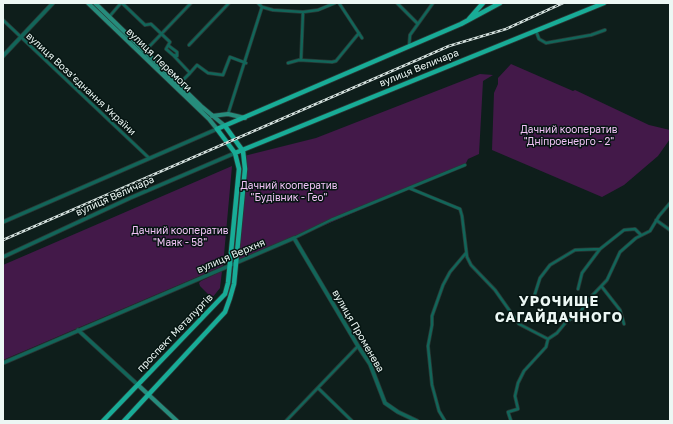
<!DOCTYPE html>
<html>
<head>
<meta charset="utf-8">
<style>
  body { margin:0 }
  #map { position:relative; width:673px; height:424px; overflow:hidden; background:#0e1e1b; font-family:"Golos Text",sans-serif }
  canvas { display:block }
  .frame { position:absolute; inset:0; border:4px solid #ecf7f4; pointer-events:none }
</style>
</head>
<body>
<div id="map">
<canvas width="673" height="424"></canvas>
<div class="frame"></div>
</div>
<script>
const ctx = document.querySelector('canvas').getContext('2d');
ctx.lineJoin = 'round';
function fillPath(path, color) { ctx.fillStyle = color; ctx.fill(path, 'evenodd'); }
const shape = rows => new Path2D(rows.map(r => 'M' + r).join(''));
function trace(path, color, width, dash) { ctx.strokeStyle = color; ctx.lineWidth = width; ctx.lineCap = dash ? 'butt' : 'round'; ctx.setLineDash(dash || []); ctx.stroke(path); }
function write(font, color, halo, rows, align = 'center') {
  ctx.font = font + ' "Golos Text",sans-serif'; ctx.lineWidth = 3; ctx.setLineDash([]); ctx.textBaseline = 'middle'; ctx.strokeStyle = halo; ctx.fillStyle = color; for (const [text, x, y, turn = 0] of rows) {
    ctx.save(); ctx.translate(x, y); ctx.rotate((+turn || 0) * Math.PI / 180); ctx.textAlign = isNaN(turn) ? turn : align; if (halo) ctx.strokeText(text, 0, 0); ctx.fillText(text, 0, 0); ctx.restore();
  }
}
fillPath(shape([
  [511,64,573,91,575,90,649,125,670,130,670,139,658,156,624,185,602,197,492,150,494,93,498,84,498,78],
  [480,74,493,75,483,81,479,154,468,159,465,165,236,263,244,156,316,138],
  [232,166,223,266,3,360,3,265],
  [222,271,220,288,212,298,200,286,199,283,201,281]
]), '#431949');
const minor = shape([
  [122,3,145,25,151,24,170,42,166,49,173,55,177,56,177,52,169,46],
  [258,3,262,7,273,10,303,12,318,10,335,3],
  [339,3,362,38],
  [397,3,418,24],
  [109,17,121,3],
  [3,20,149,158],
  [536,31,539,39,546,43,591,35,605,30],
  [189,45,229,3],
  [409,47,410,35,433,3],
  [145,51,191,3],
  [173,55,190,73,179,84],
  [301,60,303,12],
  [288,63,299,60,332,62,336,61,359,33],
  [190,73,197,65,208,73,223,75,230,57,246,63],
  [228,114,262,7],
  [409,188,460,209,462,216,467,257,471,265,495,290,519,324,548,339,546,347,524,371,518,383,515,396,518,409,508,412,511,421],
  [656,220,670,230],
  [294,238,331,220,465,165],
  [600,249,624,230,635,229,641,235],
  [602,287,620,310,624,324],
  [533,300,540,278,550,265,575,250,600,249,582,273,578,289],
  [548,339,557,333,566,322,579,314,589,299,607,280,620,252,636,238,650,231,659,216,670,203],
  [318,388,352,421],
  [286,421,358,346],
  [445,421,439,411,432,385,428,346,432,325,432,316,443,285,450,272,466,253]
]);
const tertiary = shape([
  [3,56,53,3],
  [3,222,217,129],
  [3,257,130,198,235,153],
  [78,330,138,385],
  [3,363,294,238,358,346,370,364,385,403,398,412,417,421]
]);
const secondary = shape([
  [88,3,209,119,217,129],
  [95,3,201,106,225,126],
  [212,116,228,114,245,118],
  [138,385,177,421]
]);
const primary = shape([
  [469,19,483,3],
  [235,153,604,3],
  [103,421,225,294,228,283,239,169,235,153,217,129,461,24,500,3],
  [124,421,225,312,230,298,234,284,245,169,243,151,225,126]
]);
trace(minor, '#293835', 4);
trace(tertiary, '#293835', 5);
trace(secondary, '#293835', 5.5);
trace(primary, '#293835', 6);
trace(minor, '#126559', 2.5);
trace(tertiary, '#126559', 3.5);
trace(secondary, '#268c7c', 4);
trace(primary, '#18ac97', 4.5);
const rail = shape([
  [3,240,424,57,449,46,506,29,563,3]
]);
trace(rail, '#d5e1de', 2.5);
trace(rail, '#061512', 1, [3]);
write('10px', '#ecf7f4', '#061512', [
  ["вулиця Перемоги",159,60,44],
  ["вулиця Величара",419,68,-22],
  ["вулиця Воззʼєднання України",81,84,43],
  ["вулиця Величара",115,196,-24],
  ["вулиця Верхня",231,256,-23],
  ["вулиця Променева",358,331,60],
  ["проспект Металургів",175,333,-46]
]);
write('10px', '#f0c2f5', '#061512', [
  ["Дачний кооператив",569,130],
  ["\"Дніпроенерго - 2\"",569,142],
  ["Дачний кооператив",289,186],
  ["\"Будівник - Гео\"",289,198],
  ["Дачний кооператив",180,231],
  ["\"Маяк - 58\"",180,243]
]);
ctx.letterSpacing = '1px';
write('bold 14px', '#ecf7f4', '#061512', [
  ["УРОЧИЩЕ",559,302],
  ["САГАЙДАЧНОГО",559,318]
]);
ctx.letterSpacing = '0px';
</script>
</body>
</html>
